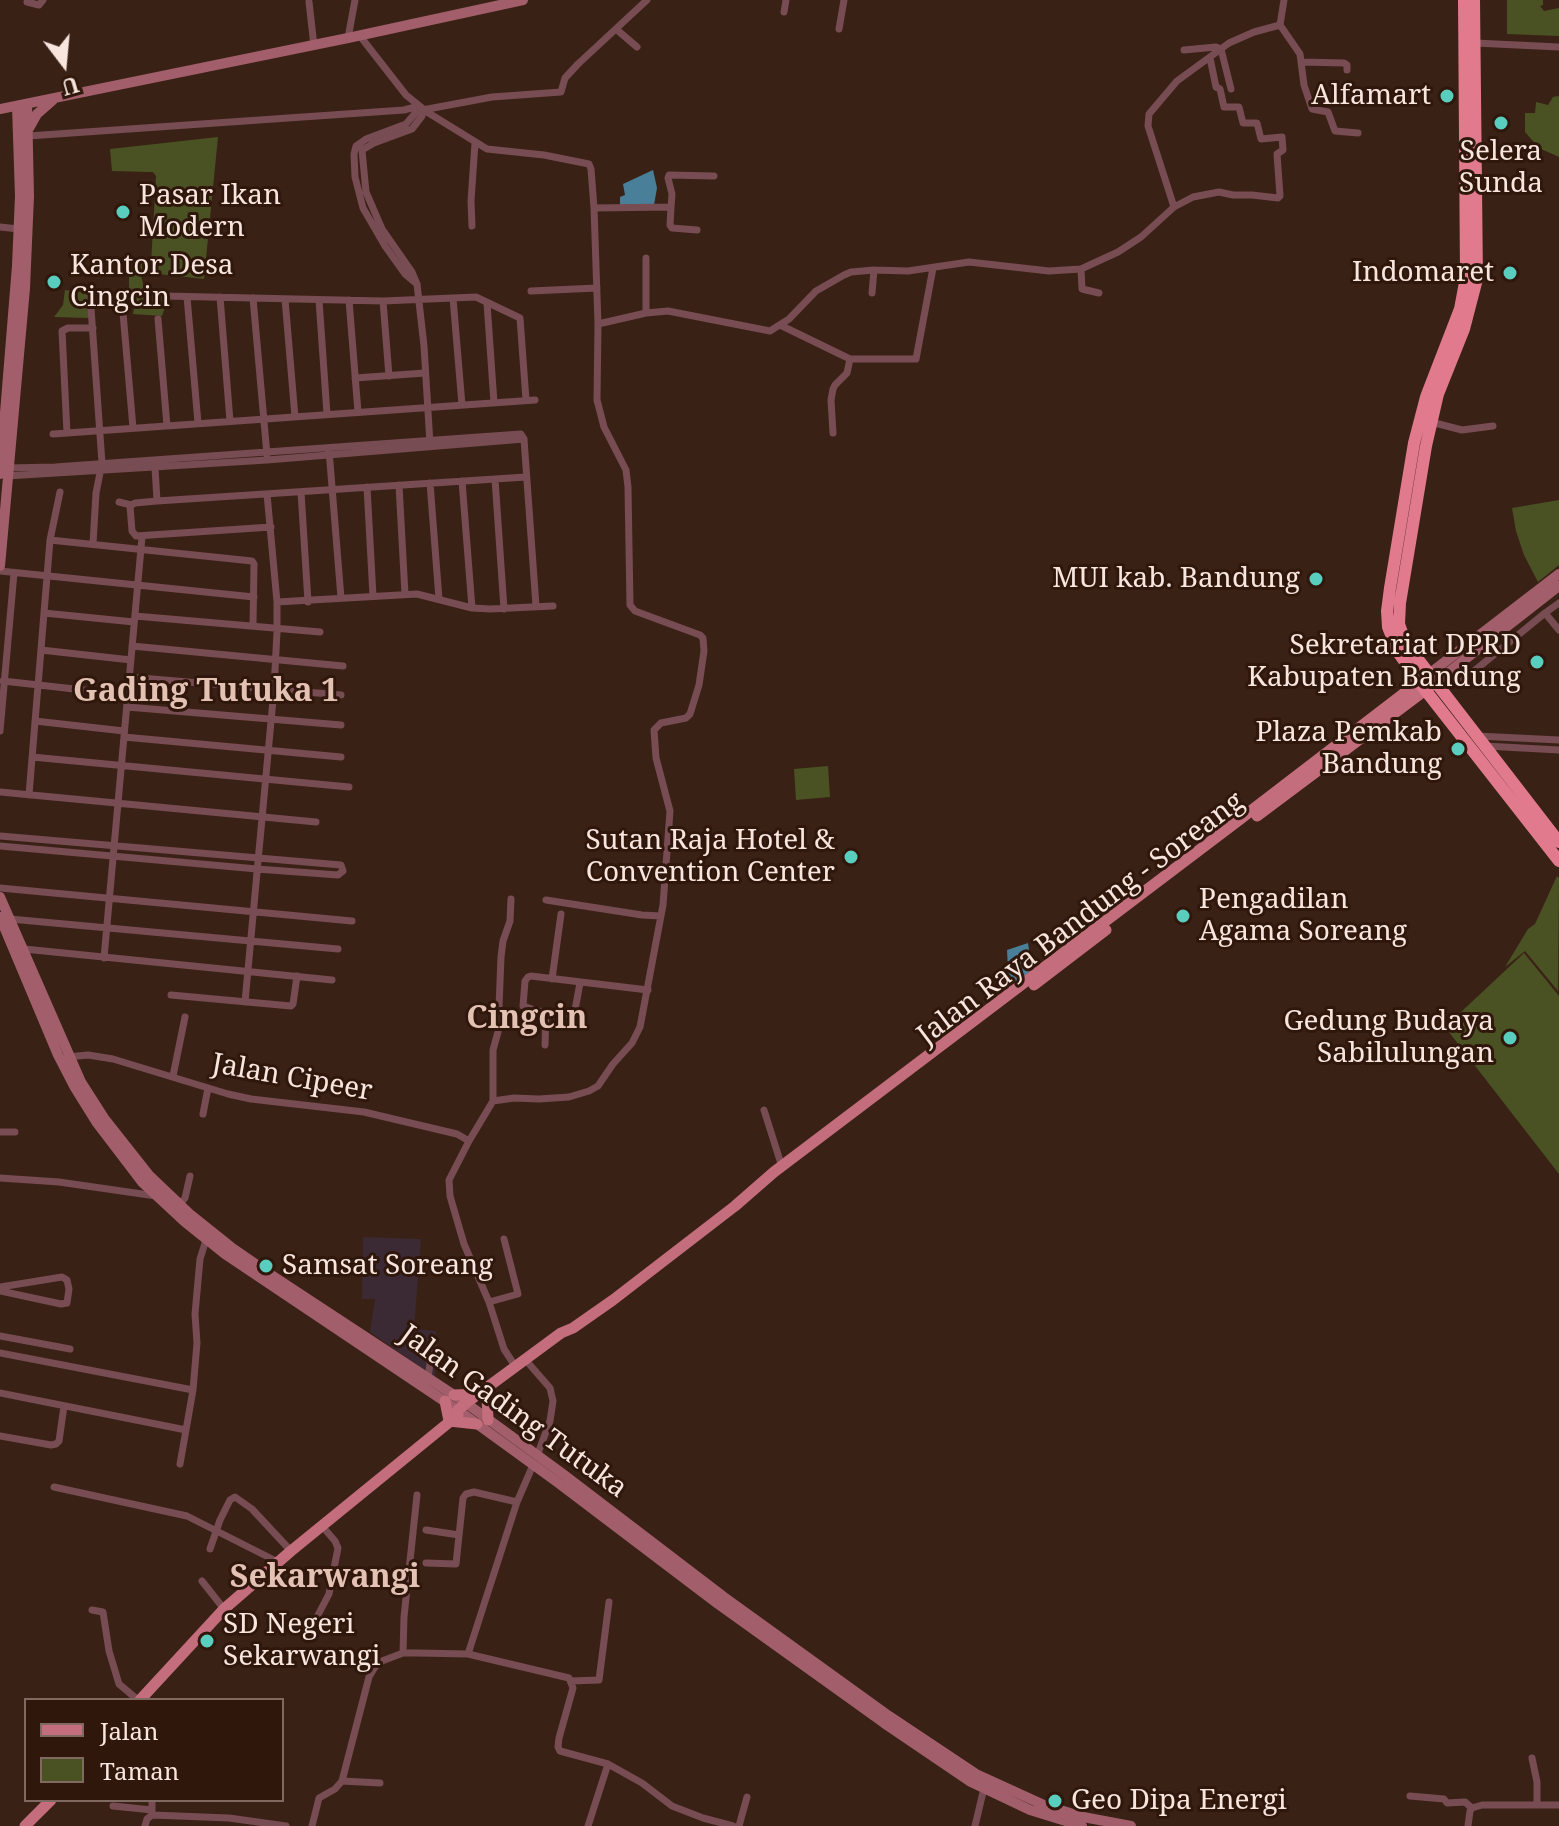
<!DOCTYPE html>
<html>
<head>
<meta charset="utf-8">
<style>
  body { margin:0 }
  #map { position:relative; width:1559px; height:1826px; overflow:hidden; background:#3a2115; font-family:"Noto Serif",serif }
  canvas { display:block }
  .legend { position:absolute; left:24px; top:1698px; width:260px; height:104px; box-sizing:border-box; background:#30170c; border:2px solid #806960; margin:0; padding:10px 14px; list-style:none; font-size:24px; color:#f7e5de }
  .legend li { display:flex; align-items:center; gap:16px; height:40px }
  .legend b { width:40px; border:2px solid #806960 }
  .north { position:absolute; left:24px; top:24px; width:80px; height:80px; -webkit-text-stroke:6px #30170c; paint-order:stroke; rotate:164deg; font-size:22px; font-weight:700; line-height:32px; text-align:center; color:#f7e5de }
  .north::after { content:''; display:block; margin:auto; width:28px; height:36px; background:#f7e5de; clip-path:polygon(50% 0,100% 100%,50% 72%,0 100%) }
</style>
</head>
<body>
<div id="map">
<canvas width="1559" height="1826"></canvas>
<ul class="legend">
<li><b style="height:10px;background:#c36d7d"></b>Jalan</li>
<li><b style="height:22px;background:#4a5224"></b>Taman</li>
</ul>
<div class="north">U</div>
</div>
<script>
const ctx = document.querySelector('canvas').getContext('2d');
ctx.lineJoin = 'round';
function fillPath(path, color) { ctx.fillStyle = color; ctx.fill(path, 'evenodd'); }
const shape = rows => new Path2D(rows.map(r => 'M' + r).join(''));
function trace(path, color, width, dash) { ctx.strokeStyle = color; ctx.lineWidth = width; ctx.lineCap = dash ? 'butt' : 'round'; ctx.setLineDash(dash || []); ctx.stroke(path); }
function write(font, color, halo, rows, align = 'center') {
  ctx.font = font + ' "Noto Serif",serif'; ctx.lineWidth = 6; ctx.setLineDash([]); ctx.textBaseline = 'middle'; ctx.strokeStyle = halo; ctx.fillStyle = color; for (const [text, x, y, turn = 0] of rows) {
    ctx.save(); ctx.translate(x, y); ctx.rotate((+turn || 0) * Math.PI / 180); ctx.textAlign = isNaN(turn) ? turn : align; if (halo) ctx.strokeText(text, 0, 0); ctx.fillText(text, 0, 0); ctx.restore();
  }
}
fillPath(shape([
  [363,1237,421,1239,414,1329,436,1331,435,1377,370,1332,375,1299,362,1299]
]), '#3b2a34');
fillPath(shape([
  [1507,0,1543,0,1543,5,1540,6,1544,11,1559,8,1559,36,1507,34],
  [1559,96,1559,157,1539,148,1525,132,1525,113,1535,113,1536,102,1548,105,1553,97],
  [218,137,204,279,140,272,146,295,162,296,166,304,162,316,133,314,135,302,127,299,124,312,112,308,112,293,129,293,129,263,151,264,156,176,153,172,149,172,112,171,110,149],
  [65,290,88,293,89,318,54,317,63,305],
  [1559,500,1559,565,1538,582,1524,555,1516,531,1512,508],
  [828,766,830,797,796,800,794,769],
  [1557,876,1559,878,1558,991,1525,951,1505,967,1528,929,1535,924],
  [1524,953,1559,996,1559,1174,1445,1027]
]), '#4a5224');
fillPath(shape([
  [653,170,657,188,654,205,620,207,620,197,625,195,623,184],
  [1028,943,1032,970,1009,987,1007,950]
]), '#4a7f99');
trace(shape([
  [27,2,39,5,43,0],
  [309,2,314,46],
  [784,12,786,0],
  [1280,25,1300,54,1304,85,1312,109,1328,112,1335,131,1358,133],
  [616,29,637,47],
  [839,29,844,0],
  [360,36,406,95,427,112,487,149,544,155,589,164,591,169,594,208,598,324,646,313,668,311,770,331,789,319,816,291,844,275,851,272,874,270,908,271,969,262,1049,271,1081,269,1118,252,1141,237,1174,207,1193,197,1219,192,1233,195,1252,195,1278,198,1280,196,1277,154,1283,150,1282,137,1261,139,1257,123,1243,123,1239,107,1224,107,1220,89,1216,87,1210,58],
  [348,38,355,0],
  [1475,43,1559,47],
  [1184,50,1216,47,1221,49,1231,89],
  [1302,62,1344,63,1347,65,1347,70],
  [424,110,422,116,412,129,374,143,362,150,366,192,382,229,412,272,417,284,424,346,430,444],
  [28,136,404,110,419,106],
  [671,207,672,194,668,178,669,175,714,176],
  [1174,207,1148,126,1149,114,1177,81,1229,43,1254,32,1280,25,1284,0],
  [594,208,671,207,670,225,672,228,697,230],
  [472,226,471,201,475,143],
  [0,227,19,229],
  [1081,269,1082,289,1099,293],
  [417,284,405,274,385,246,363,208,355,177,354,154,356,146,366,139,406,124,417,111,492,97,561,92,565,78,578,64,647,0],
  [531,291,597,288],
  [872,293,874,270],
  [90,294,102,463,96,493,93,544],
  [165,296,383,301,476,297,520,318,526,400],
  [187,297,198,423],
  [220,297,230,421],
  [253,298,267,455],
  [453,298,462,405],
  [285,299,295,417],
  [319,300,327,414],
  [349,300,358,412],
  [383,301,389,376],
  [487,303,494,403],
  [123,313,133,428],
  [646,313,646,258],
  [158,319,167,426],
  [780,325,850,359,847,373,835,385,833,389,831,400,833,433],
  [850,359,916,359,933,268],
  [355,378,425,373],
  [1431,422,1462,430,1493,426],
  [67,433,62,331,68,328,93,328],
  [53,434,535,400],
  [524,439,536,606],
  [329,450,341,598],
  [155,467,157,501],
  [7,468,55,467,521,434,524,439],
  [7,476,267,460,524,439],
  [495,479,504,609],
  [462,481,472,608,490,609,553,606],
  [430,483,439,599],
  [399,485,405,594],
  [367,487,373,596],
  [301,492,308,602],
  [119,502,131,505],
  [271,527,136,536,132,531,130,506,135,503,157,501,526,477],
  [50,540,252,561,254,564,253,626],
  [0,571,254,597],
  [277,602,417,594,472,608],
  [44,613,134,622],
  [1545,613,1559,603],
  [135,616,320,632],
  [132,646,343,666],
  [41,650,131,660],
  [129,677,341,695],
  [1463,680,1545,613,1559,630],
  [3,681,128,695],
  [127,707,341,725],
  [35,721,124,731],
  [0,731,14,573],
  [1477,736,1559,740],
  [124,737,341,757],
  [1485,746,1559,750],
  [32,757,349,787],
  [0,792,316,822],
  [29,795,50,540,60,492],
  [0,836,341,865,343,871,338,875,257,869,0,846],
  [0,888,352,921],
  [546,900,642,915,661,916],
  [10,919,338,949],
  [24,949,332,980],
  [104,958,142,537],
  [552,979,561,914],
  [580,983,575,1010,572,1015,538,1011,523,1006,525,981,528,977,531,976,648,990],
  [171,995,291,1006,293,1004,297,976],
  [245,1002,274,689,277,632,277,602,267,494],
  [545,1045,546,1012],
  [67,1057,88,1055,113,1059,228,1094,251,1099,364,1112,457,1134,469,1141],
  [173,1076,185,1017],
  [493,1101,493,1050,498,1032,501,957,503,941,510,921,511,899],
  [764,1110,782,1167],
  [203,1114,208,1088],
  [0,1132,15,1132],
  [0,1178,59,1182,156,1196],
  [179,1205,185,1198,190,1176],
  [0,1287,62,1277,67,1280,69,1289,67,1303,61,1304,0,1291],
  [489,1302,518,1294,504,1239],
  [0,1336,70,1349],
  [0,1353,193,1390],
  [530,1365,550,1388,553,1401,550,1421,537,1456],
  [515,1366,504,1349,489,1302,464,1244,450,1196,449,1180,469,1141,493,1101,514,1098,539,1099,569,1097,589,1091,598,1086,613,1064,632,1043,640,1027,663,905,670,811,656,758,654,730,661,723,686,718,690,714,699,685,704,651,703,638,700,635,635,611,630,605,628,487,626,470,604,427,597,400,598,324],
  [428,1378,433,1343],
  [0,1393,186,1430,193,1390,197,1343,195,1314,200,1259,206,1240],
  [0,1436,51,1445,56,1444,59,1441,64,1406],
  [180,1464,186,1430],
  [54,1487,187,1516,278,1562],
  [426,1530,459,1535],
  [210,1549,220,1520,230,1500,235,1497,252,1509,291,1551],
  [426,1563,456,1564,463,1498,466,1494,474,1492,517,1502],
  [202,1581,224,1609],
  [92,1610,103,1612,109,1651,119,1684,138,1700],
  [318,1615,329,1594,338,1548,335,1541,322,1526],
  [403,1653,404,1617,417,1495],
  [468,1654,517,1502,533,1465],
  [571,1681,599,1680,609,1602],
  [1532,1758,1537,1782,1537,1804],
  [342,1781,380,1783],
  [1410,1796,1444,1799,1447,1803,1465,1802,1472,1808,1482,1805,1559,1805],
  [152,1800,152,1815,229,1818,286,1826],
  [113,1806,152,1810],
  [145,1826,147,1819,152,1815],
  [312,1826,319,1798,335,1789,342,1781,369,1677,375,1667,382,1661,403,1653,417,1653,468,1654,569,1678,573,1688,559,1738,558,1747,560,1751,608,1764,642,1783,672,1806,703,1818,733,1826],
  [588,1826,608,1764],
  [739,1826,747,1797],
  [975,1826,984,1788],
  [1468,1826,1470,1811,1472,1808]
]), '#774c53', 7);
trace(shape([
  [0,109,348,38,523,0],
  [28,130,37,114,53,100],
  [0,474,17,266,20,196,17,106],
  [0,566,25,288,29,196,27,104],
  [1429,674,1559,574],
  [1436,682,1559,586],
  [0,897,81,1082,104,1118,149,1175,191,1215,231,1247,276,1278,466,1403,563,1474,724,1597,889,1716,976,1774,1044,1805,1083,1817,1131,1826],
  [0,917,58,1055,74,1086,97,1123,142,1182,185,1222,225,1254,462,1413,557,1482,718,1604,884,1723,971,1782,1030,1810,1082,1826]
]), '#a25f6b', 10);
trace(shape([
  [1257,816,1432,685],
  [1034,985,1106,930],
  [454,1395,478,1394],
  [487,1396,488,1420],
  [445,1401,449,1421,477,1424],
  [454,1417,458,1410,466,1403,561,1333,573,1328,613,1300,735,1206,774,1172,1239,820,1429,674],
  [140,1700,224,1609,291,1551,458,1415],
  [25,1826,51,1800]
]), '#c36d7d', 11);
trace(shape([
  [1464,0,1466,277,1460,309,1426,397,1414,443,1390,588,1387,611,1388,627,1398,652,1419,682,1559,861],
  [1474,0,1477,279,1464,329,1438,394,1426,446,1400,603,1399,624,1405,641,1417,658,1559,842]
]), '#e17a8d', 12);
for (const [x, y, r, color] of [
  [1447,96,8,"#59cebe"],
  [1501,123,8,"#59cebe"],
  [123,212,8,"#59cebe"],
  [1510,273,8,"#59cebe"],
  [54,282,8,"#59cebe"],
  [1316,579,8,"#59cebe"],
  [1537,662,8,"#59cebe"],
  [1458,749,8,"#59cebe"],
  [851,857,8,"#59cebe"],
  [1183,916,8,"#59cebe"],
  [1510,1038,8,"#59cebe"],
  [266,1266,8,"#59cebe"],
  [207,1641,8,"#59cebe"],
  [1055,1801,8,"#59cebe"]
]) { const dot = new Path2D(); dot.arc(x, y, r, 0, 2 * Math.PI); ctx.fillStyle = color; ctx.fill(dot); trace(dot, '#30170c', 3); }
write('28px', '#f7e5de', '#30170c', [
  ["Alfamart",1431,96],
  ["Selera",1501,152,"center"],
  ["Sunda",1501,184,"center"],
  ["Pasar Ikan",139,196,"left"],
  ["Modern",139,228,"left"],
  ["Kantor Desa",70,266,"left"],
  ["Cingcin",70,298,"left"],
  ["Indomaret",1494,273],
  ["MUI kab. Bandung",1300,579],
  ["Sekretariat DPRD",1521,646],
  ["Kabupaten Bandung",1521,678],
  ["Plaza Pemkab",1442,733],
  ["Bandung",1442,765],
  ["Sutan Raja Hotel &",835,841],
  ["Convention Center",835,873],
  ["Pengadilan",1199,900,"left"],
  ["Agama Soreang",1199,932,"left"],
  ["Gedung Budaya",1494,1022],
  ["Sabilulungan",1494,1054],
  ["Samsat Soreang",282,1266,"left"],
  ["SD Negeri",223,1625,"left"],
  ["Sekarwangi",223,1657,"left"],
  ["Geo Dipa Energi",1071,1801,"left"]
], 'right');
write('28px', '#f7e5de', '#30170c', [
  ["Jalan Raya Bandung - Soreang",1081,919,-37],
  ["Jalan Cipeer",292,1078,10],
  ["Jalan Gading Tutuka",513,1412,36]
]);
write('bold 32px', '#e4c2b3', '#30170c', [
  ["Gading Tutuka 1",206,692],
  ["Cingcin",527,1019],
  ["Sekarwangi",325,1578]
]);
</script>
</body>
</html>
